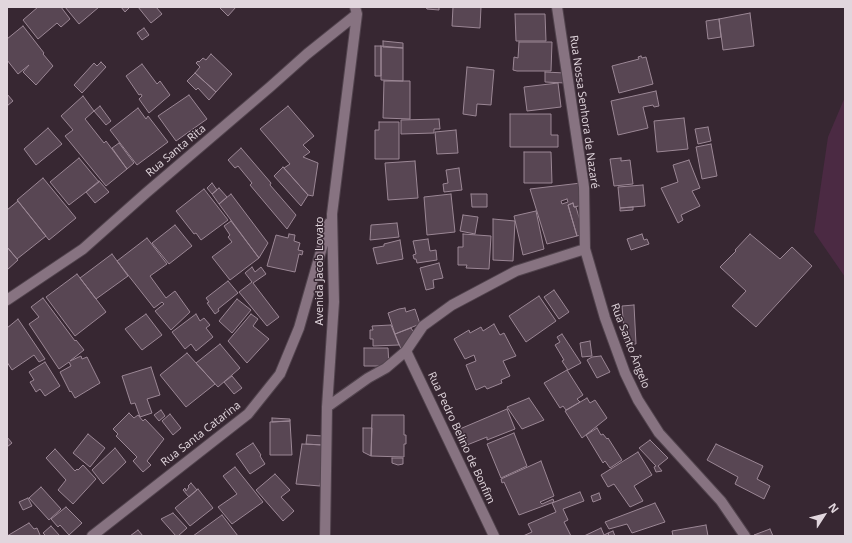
<!DOCTYPE html>
<html>
<head>
<meta charset="utf-8">
<style>
  body { margin:0 }
  #map { position:relative; width:852px; height:543px; overflow:hidden; background:#372732; font-family:"Open Sans",sans-serif }
  canvas { display:block }
  .frame { position:absolute; inset:0; border:8px solid #e1d6dd; pointer-events:none }
  .north { position:absolute; left:804px; top:495px; width:40px; height:40px; -webkit-text-stroke:3px #372732; paint-order:stroke; rotate:54deg; font-size:11px; font-weight:700; line-height:16px; text-align:center; color:#e1d6dd }
  .north::after { content:''; display:block; margin:auto; width:14px; height:18px; background:#e1d6dd; clip-path:polygon(50% 0,100% 100%,50% 72%,0 100%) }
</style>
</head>
<body>
<div id="map">
<canvas width="852" height="543"></canvas>
<div class="frame"></div>
<div class="north">N</div>
</div>
<script>
const ctx = document.querySelector('canvas').getContext('2d');
ctx.lineJoin = 'round';
function fillPath(path, color) { ctx.fillStyle = color; ctx.fill(path, 'evenodd'); }
const shape = rows => new Path2D(rows.map(r => 'M' + r).join(''));
function trace(path, color, width, dash) { ctx.strokeStyle = color; ctx.lineWidth = width; ctx.lineCap = dash ? 'butt' : 'round'; ctx.setLineDash(dash || []); ctx.stroke(path); }
function write(font, color, halo, rows, align = 'center') {
  ctx.font = font + ' "Open Sans",sans-serif'; ctx.lineWidth = 3; ctx.setLineDash([]); ctx.textBaseline = 'middle'; ctx.strokeStyle = halo; ctx.fillStyle = color; for (const [text, x, y, turn = 0] of rows) {
    ctx.save(); ctx.translate(x, y); ctx.rotate((+turn || 0) * Math.PI / 180); ctx.textAlign = isNaN(turn) ? turn : align; if (halo) ctx.strokeText(text, 0, 0); ctx.fillText(text, 0, 0); ctx.restore();
  }
}
fillPath(shape([
  [845,97,845,277,814,232,828,137]
]), '#4b2a43');
const building = shape([
  [38,7,61,7,70,19,61,27,57,23,38,39,23,20,38,7],
  [65,7,99,7,79,24,65,7],
  [121,7,130,7,125,12,121,7],
  [138,7,156,7,162,14,151,23,138,7],
  [219,7,236,7,228,16,219,7],
  [426,7,439,7,439,10,427,9,426,7],
  [453,7,481,7,480,28,452,26,453,7],
  [750,13,754,46,723,50,719,19,750,13],
  [515,14,545,14,546,41,516,41,515,14],
  [719,19,721,37,708,39,706,21,719,19],
  [23,26,44,53,43,54,53,66,36,85,23,72,29,65,18,74,7,60,7,39,23,26],
  [144,28,149,35,142,40,137,33,144,28],
  [383,41,403,43,403,48,383,47,383,41],
  [519,42,552,42,551,71,517,71,513,70,514,57,518,58,519,42],
  [375,46,381,46,381,76,375,76,375,46],
  [381,46,403,48,403,81,381,80,381,46],
  [211,54,232,74,216,92,195,73,200,67,196,63,198,61,199,62,203,58,206,60,211,54],
  [641,56,642,58,646,57,653,84,619,93,612,66,639,59,638,57,641,56],
  [101,62,106,67,82,93,74,85,94,63,97,66,101,62],
  [142,64,157,84,160,81,170,95,149,113,139,99,142,96,141,94,139,95,126,76,142,64],
  [467,67,494,70,491,105,477,104,476,116,463,114,467,67],
  [545,72,565,73,565,83,545,82,545,72],
  [195,73,216,92,209,100,198,88,196,90,187,81,195,73],
  [384,81,410,81,410,119,383,118,384,81],
  [558,83,561,107,527,111,524,87,558,83],
  [656,91,659,106,654,107,653,105,643,107,648,128,618,135,611,101,656,91],
  [7,94,13,101,7,106,7,94],
  [189,95,207,119,176,141,158,116,189,95],
  [83,96,94,111,85,119,104,143,106,141,127,169,106,186,65,136,73,130,61,116,83,96],
  [100,106,111,121,106,125,94,111,100,106],
  [288,106,314,136,303,145,310,152,303,157,318,163,313,196,308,195,284,168,290,164,260,129,288,106],
  [138,108,146,119,148,116,168,142,137,165,110,130,138,108],
  [510,114,551,114,551,135,558,135,558,147,510,147,510,114],
  [684,118,688,149,657,152,654,121,684,118],
  [439,119,440,129,434,129,434,133,401,134,401,120,439,119],
  [379,122,399,122,399,159,375,159,375,130,379,130,379,122],
  [708,127,711,141,698,144,695,129,708,127],
  [48,128,62,144,36,165,24,149,48,128],
  [456,130,458,153,437,154,435,132,456,130],
  [119,143,134,163,127,169,112,148,119,143],
  [711,144,717,176,702,179,696,147,711,144],
  [241,148,271,183,270,185,296,215,287,229,250,185,252,183,238,166,235,168,228,160,241,148],
  [524,152,551,152,552,183,524,183,524,152],
  [79,158,99,182,69,205,50,182,79,158],
  [621,158,621,161,630,160,633,184,614,186,610,159,621,158],
  [689,160,700,188,692,191,700,206,681,215,683,220,678,223,661,188,678,182,673,165,689,160],
  [415,161,418,198,388,200,385,163,415,161],
  [283,167,308,195,301,206,274,176,283,167],
  [459,168,462,190,444,192,443,184,448,183,446,170,459,168],
  [43,178,76,218,49,240,17,200,43,178],
  [99,181,109,192,95,203,86,192,99,181],
  [212,183,217,190,212,194,207,188,212,183],
  [581,183,583,205,574,207,573,203,568,205,577,236,547,244,530,189,581,183],
  [643,185,645,206,620,208,618,187,643,185],
  [219,188,227,197,219,204,212,194,219,188],
  [204,189,228,220,201,240,196,233,194,234,176,211,204,189],
  [231,194,268,243,259,258,219,204,231,194],
  [451,194,455,232,427,235,424,197,451,194],
  [471,194,487,194,487,207,472,207,471,194],
  [567,199,568,202,562,204,561,201,567,199],
  [18,201,46,236,17,259,7,247,7,210,18,201],
  [573,203,574,207,576,207,584,234,577,236,568,205,573,203],
  [633,207,633,210,620,211,620,208,633,207],
  [536,211,544,249,523,255,514,216,536,211],
  [463,215,478,217,475,234,460,231,463,215],
  [493,219,515,221,513,261,493,260,493,219],
  [231,221,259,258,230,280,212,257,232,242,228,237,230,235,224,226,231,221],
  [397,223,399,237,370,240,371,225,397,223],
  [175,225,192,246,169,264,152,243,175,225],
  [289,234,295,235,294,241,300,243,298,250,303,251,302,255,299,254,295,272,267,266,276,235,288,238,289,234],
  [463,234,491,236,489,269,466,268,467,265,458,265,458,247,463,247,463,234],
  [642,234,644,240,647,239,649,244,631,250,627,239,642,234],
  [750,234,780,259,792,247,812,266,756,327,732,306,746,291,720,267,736,251,735,250,750,234],
  [147,238,167,264,150,276,166,298,175,291,190,312,171,330,155,311,164,304,162,302,154,308,117,261,147,238],
  [428,239,430,251,436,250,437,260,417,263,416,259,414,259,413,255,416,254,413,241,428,239],
  [400,240,403,259,377,264,373,248,384,246,384,244,400,240],
  [7,247,18,260,7,270,7,247],
  [112,254,128,276,96,299,80,278,112,254],
  [439,263,443,278,433,280,434,288,426,290,420,268,439,263],
  [252,267,255,272,261,267,266,274,253,283,279,317,267,326,239,292,252,282,245,273,252,267],
  [77,274,106,312,75,336,46,297,77,274],
  [228,281,238,293,218,309,219,311,215,314,207,303,209,302,206,298,228,281],
  [554,290,569,312,559,319,544,297,554,290],
  [539,296,556,321,526,342,509,316,539,296],
  [43,298,75,341,76,340,84,350,70,361,81,356,82,359,87,357,100,383,75,398,71,391,70,392,60,372,71,366,69,362,59,369,29,324,39,317,31,307,43,298],
  [237,299,251,310,232,333,219,321,237,299],
  [634,305,636,344,625,343,622,306,634,305],
  [405,308,406,312,415,309,420,324,395,334,388,313,399,309,405,308],
  [146,314,162,335,142,350,125,329,146,314],
  [196,314,200,321,204,318,210,325,206,328,213,337,196,351,191,344,185,349,172,332,196,314],
  [251,314,258,319,253,326,269,339,247,363,228,341,251,314],
  [18,319,45,359,39,362,34,355,12,370,7,362,7,328,18,319],
  [494,324,500,335,504,333,516,356,503,361,510,376,501,380,502,383,487,389,485,386,476,390,466,365,476,361,474,355,465,359,454,339,469,330,470,333,481,327,483,331,494,324],
  [391,325,399,345,373,346,373,339,370,339,370,330,373,330,372,326,391,325],
  [411,328,414,333,401,349,395,334,411,328],
  [562,334,581,363,568,370,562,361,564,360,555,345,560,342,557,337,562,334],
  [590,341,592,356,582,357,580,343,590,341],
  [220,344,240,368,218,387,196,363,220,344],
  [364,348,388,348,389,366,364,366,364,348],
  [187,353,215,384,186,407,160,375,187,353],
  [601,356,610,372,597,378,587,360,592,357,601,356],
  [45,362,60,386,45,396,40,389,36,392,30,382,34,380,29,372,45,362],
  [151,367,160,395,147,399,152,413,140,417,135,403,131,404,122,376,151,367],
  [567,370,583,395,577,399,580,402,566,410,563,406,560,408,544,383,567,370],
  [232,376,242,388,234,394,224,382,232,376],
  [529,398,544,420,522,429,507,407,529,398],
  [587,398,590,403,595,400,607,418,582,438,565,411,587,398],
  [507,409,515,429,487,440,487,437,462,447,455,431,507,409],
  [161,410,165,416,159,421,154,415,161,410],
  [129,413,134,418,138,415,143,421,145,419,164,439,147,461,151,465,143,472,133,461,137,457,116,436,118,434,113,429,129,413],
  [170,414,181,428,173,435,162,421,170,414],
  [372,415,404,415,404,435,406,435,406,444,404,444,404,457,371,456,372,415],
  [272,418,290,419,290,421,272,422,272,418],
  [290,421,292,455,270,455,270,422,290,421],
  [363,428,372,428,371,456,363,452,363,428],
  [597,428,601,435,603,434,607,439,608,438,622,460,610,468,605,461,603,463,586,435,597,428],
  [514,433,527,466,501,478,487,444,514,433],
  [88,434,105,448,90,467,73,453,88,434],
  [307,435,323,436,322,445,306,444,307,435],
  [7,437,12,443,7,447,7,437],
  [650,440,668,458,658,466,662,471,656,472,654,467,656,466,639,448,650,440],
  [253,443,261,455,260,456,265,464,250,474,236,454,253,443],
  [302,444,325,445,320,486,296,484,302,444],
  [716,444,763,466,757,479,770,486,764,499,735,484,738,477,707,460,716,444],
  [115,448,126,462,103,484,92,470,115,448],
  [55,449,75,471,77,469,78,470,83,465,96,479,73,504,58,490,66,480,46,458,55,449],
  [638,452,652,475,634,486,643,501,630,507,614,484,608,487,601,475,638,452],
  [392,458,403,458,403,464,398,465,392,463,392,458],
  [541,461,554,496,540,502,542,504,553,499,554,502,519,515,504,482,502,483,501,479,541,461],
  [235,467,263,502,232,524,218,507,237,494,223,476,235,467],
  [275,474,290,490,281,497,294,511,283,521,256,490,275,474],
  [191,483,197,490,189,497,183,490,185,488,186,491,189,487,188,486,191,483],
  [41,487,61,509,49,520,29,498,41,487],
  [198,489,213,508,190,526,175,508,198,489],
  [580,492,584,501,563,509,568,520,564,522,571,536,523,536,532,532,528,524,556,512,552,503,580,492],
  [599,493,601,499,593,502,591,496,599,493],
  [28,498,32,506,23,510,19,502,28,498],
  [655,503,665,522,632,533,627,524,609,529,605,522,655,503],
  [66,507,82,523,69,535,60,525,58,527,51,519,66,507],
  [173,513,187,528,178,536,176,536,161,519,173,513],
  [222,515,238,536,193,536,222,515],
  [29,523,34,529,37,528,40,535,39,536,7,536,29,523],
  [706,525,708,536,673,536,672,531,706,525],
  [51,526,60,536,46,536,43,533,51,526],
  [601,528,604,535,608,533,609,536,584,536,601,528],
  [770,529,773,536,754,535,770,529],
  [138,530,143,536,130,536,138,530],
  [613,531,615,536,609,536,608,533,613,531]
]);
fillPath(building, '#584653');
trace(building, '#9b8795', 1);
const minor = shape([
  [557,7,584,187,585,249,605,318,625,373,638,400,659,433,721,501,745,536],
  [7,300,83,249,146,193,270,87,307,54,357,14],
  [406,351,494,536],
  [327,407,368,378,386,368,406,351,423,326,452,305,516,271,585,249],
  [92,536,248,414,280,374,299,328,329,223],
  [325,536,327,407,334,302,332,214,357,14,355,7]
]);
trace(minor, '#51434d', 12);
trace(minor, '#877381', 10);
write('11px', '#e1d6dd', '#372732', [
  ["Rua Nossa Senhora de Nazaré",584,112,82],
  ["Rua Santa Rita",176,151,-40],
  ["Avenida Jacob Lovato",320,271,-90],
  ["Rua Santo Ângelo",630,346,69],
  ["Rua Santa Catarina",201,434,-38],
  ["Rua Pedro Belino de Bonfim",461,438,65]
]);
</script>
</body>
</html>
